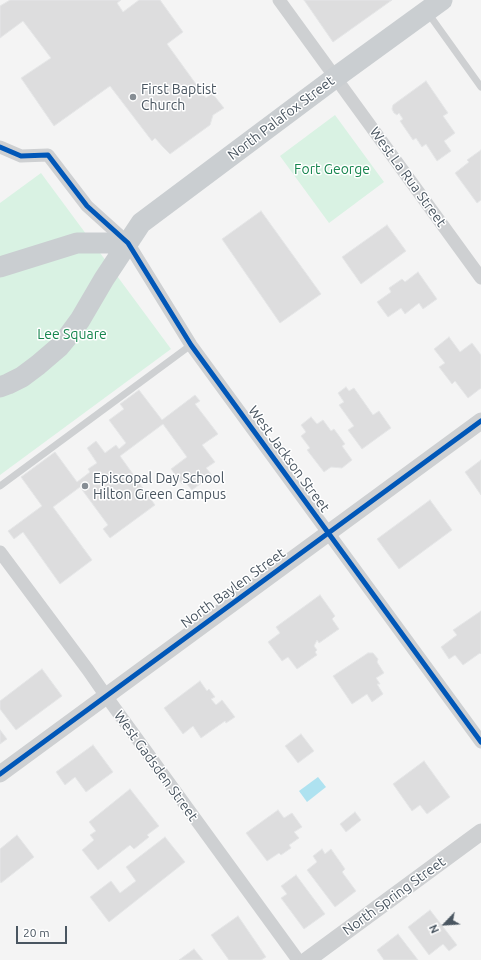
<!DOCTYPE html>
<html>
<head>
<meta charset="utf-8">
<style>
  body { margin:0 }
  #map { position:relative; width:481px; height:960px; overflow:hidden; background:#f4f4f4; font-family:Ubuntu,sans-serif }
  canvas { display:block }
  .north { position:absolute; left:425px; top:904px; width:40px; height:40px; -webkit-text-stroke:3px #fff; paint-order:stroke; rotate:245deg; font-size:11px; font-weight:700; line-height:16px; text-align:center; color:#4a5661 }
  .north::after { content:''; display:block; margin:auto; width:14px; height:18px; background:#4a5661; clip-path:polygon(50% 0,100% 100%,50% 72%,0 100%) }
  .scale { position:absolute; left:16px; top:926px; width:51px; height:18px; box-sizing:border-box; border:2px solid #4a5661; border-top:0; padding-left:5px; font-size:12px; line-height:14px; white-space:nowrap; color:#4a5661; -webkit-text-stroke:3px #fff; paint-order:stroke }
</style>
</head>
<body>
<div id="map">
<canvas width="481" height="960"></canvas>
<div class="north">N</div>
<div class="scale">20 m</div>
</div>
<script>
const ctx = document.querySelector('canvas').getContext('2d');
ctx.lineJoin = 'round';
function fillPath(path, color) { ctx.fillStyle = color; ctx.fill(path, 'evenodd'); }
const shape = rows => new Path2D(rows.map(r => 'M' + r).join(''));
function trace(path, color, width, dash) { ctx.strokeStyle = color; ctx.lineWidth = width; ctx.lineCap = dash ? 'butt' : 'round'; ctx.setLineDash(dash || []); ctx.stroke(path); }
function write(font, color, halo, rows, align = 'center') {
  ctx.font = font + ' Ubuntu,sans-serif'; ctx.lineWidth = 3; ctx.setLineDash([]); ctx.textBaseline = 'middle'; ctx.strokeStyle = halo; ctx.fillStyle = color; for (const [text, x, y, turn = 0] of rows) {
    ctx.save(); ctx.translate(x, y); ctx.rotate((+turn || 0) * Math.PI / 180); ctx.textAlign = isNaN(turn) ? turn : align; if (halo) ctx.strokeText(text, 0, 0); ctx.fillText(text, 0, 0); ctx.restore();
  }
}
fillPath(shape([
  [335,115,384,182,329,223,280,156],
  [41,173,171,349,0,475,0,203]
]), '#d9f2e3');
fillPath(shape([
  [318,777,326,787,307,802,299,791]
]), '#aee2f0');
const building = shape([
  [10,0,121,0,117,3,123,12,139,0,160,0,183,32,167,44,206,98,212,93,224,108,213,115,210,125,170,154,163,147,155,138,152,141,110,86,54,126,21,78,51,58,23,21,0,38,0,6,10,0],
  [304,0,392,0,333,42,304,0],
  [426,81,448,113,443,116,455,133,444,141,451,151,437,161,426,144,422,147,416,138,413,140,400,121,403,119,399,113,397,115,394,113,392,109,393,105,426,81],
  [481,150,481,200,477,203,455,173,469,162,467,160,481,150],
  [261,211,321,294,280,323,222,239,261,211],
  [387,225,406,251,361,284,342,257,387,225],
  [418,272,437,299,423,309,419,303,405,314,401,308,388,317,377,302,391,292,389,288,402,279,405,282,418,272],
  [449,337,460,352,472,343,481,355,481,388,468,398,455,381,452,384,439,367,445,363,434,349,449,337],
  [346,387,349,391,354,388,373,415,379,411,391,428,362,449,348,430,354,426,339,405,344,402,338,393,346,387],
  [139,390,162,420,195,395,200,401,195,404,218,434,202,445,215,462,206,468,212,475,192,490,185,482,182,484,171,469,187,457,163,424,120,456,155,505,110,538,103,529,108,525,80,487,53,507,92,560,60,584,23,532,14,539,8,531,42,506,21,477,55,452,77,482,90,472,88,469,97,463,87,448,96,441,105,453,116,445,119,449,126,443,109,420,124,409,120,404,139,390],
  [311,417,317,424,323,420,331,431,334,429,345,444,342,446,352,460,342,468,331,467,324,472,307,450,310,448,301,436,306,432,301,425,311,417],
  [481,460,481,495,465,472,481,460],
  [430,500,452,530,399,569,377,539,430,500],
  [320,595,335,616,332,619,339,629,319,643,317,640,314,646,317,650,315,652,317,655,297,669,288,657,282,661,268,642,280,633,276,627,320,595],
  [481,611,481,654,480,653,463,665,455,655,449,659,441,647,457,635,453,630,481,611],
  [368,653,373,653,378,659,377,662,384,673,376,678,380,684,377,684,383,694,372,702,367,694,352,704,333,676,368,653],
  [42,669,62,696,16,730,0,709,0,701,42,669],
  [200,681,207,691,209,689,215,697,211,699,216,705,222,700,235,717,226,723,225,721,201,738,193,726,183,734,164,708,200,681],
  [0,730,7,739,0,744,0,730],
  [301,734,314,751,298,763,285,746,301,734],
  [93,745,113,772,86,792,75,777,65,785,56,772,93,745],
  [424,761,450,797,427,814,420,805,412,811,393,784,424,761],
  [130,789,159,826,147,835,149,837,134,849,130,845,98,870,82,850,94,840,90,835,96,831,89,822,130,789],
  [278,810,284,818,292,813,302,827,294,832,299,838,289,845,291,848,281,855,279,853,267,861,246,833,278,810],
  [355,812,361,820,346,832,340,824,355,812],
  [17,835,34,857,1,883,0,881,0,849,17,835],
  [165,837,185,862,109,922,90,897,111,881,120,893,136,881,126,867,165,837],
  [322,849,325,854,331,849,345,869,342,872,356,891,335,907,307,870,317,862,313,856,322,849],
  [296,875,325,914,304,929,281,898,287,894,281,886,296,875],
  [430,910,457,945,449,951,443,944,429,955,408,927,430,910],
  [238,916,266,957,261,960,229,960,211,935,238,916],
  [398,934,418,960,384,960,377,950,398,934],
  [194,949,203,960,179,960,194,949]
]);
fillPath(building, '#ddddde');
trace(building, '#e5e6e7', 1);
trace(shape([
  [428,13,481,87],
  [0,486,191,345]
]), '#ced0d2', 7);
trace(shape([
  [279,0,481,278],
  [0,147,21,156,48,155,87,206,128,243,191,345,481,742],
  [0,552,88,670,106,696,298,960]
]), '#ced0d2', 13);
trace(shape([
  [0,774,481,421],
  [307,960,481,832]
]), '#ced0d2', 17);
trace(shape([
  [0,267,77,243,128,243],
  [0,387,8,384,22,377,38,365,59,347,69,335,80,320,104,279,141,223,336,77,442,0]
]), '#caced1', 21);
trace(shape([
  [0,147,21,156,48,155,87,206,128,243,191,345,481,742],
  [0,774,481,421]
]), '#0057b8', 5);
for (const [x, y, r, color] of [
  [133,97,4,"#868d94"],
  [85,486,4,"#868d94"]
]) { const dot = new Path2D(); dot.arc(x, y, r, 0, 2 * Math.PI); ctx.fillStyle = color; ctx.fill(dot); trace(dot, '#fff', 1.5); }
write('14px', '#4a5661', '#fff', [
  ["First Baptist",141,89],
  ["Church",141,105],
  ["Episcopal Day School",93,478],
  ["Hilton Green Campus",93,494]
], 'left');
write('14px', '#4a5661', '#fff', [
  ["North Palafox Street",281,118,-37],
  ["West La Rua Street",408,177,54],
  ["West Jackson Street",289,459,54],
  ["North Baylen Street",233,588,-36],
  ["West Gadsden Street",156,766,54],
  ["North Spring Street",394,896,-36]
]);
write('14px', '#17864f', '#fff', [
  ["Fort George",332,169],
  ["Lee Square",72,334]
]);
</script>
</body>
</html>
